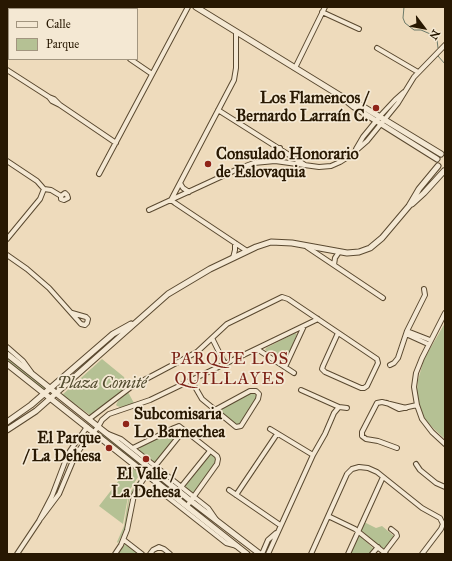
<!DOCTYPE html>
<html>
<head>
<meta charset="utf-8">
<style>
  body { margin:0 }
  #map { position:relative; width:452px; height:561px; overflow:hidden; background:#eedbbc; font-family:"IM FELL Great Primer",serif }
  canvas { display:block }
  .frame { position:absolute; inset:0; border:8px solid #281802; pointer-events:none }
  .legend { position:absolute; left:8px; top:8px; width:130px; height:52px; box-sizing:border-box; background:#f4e8d3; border:1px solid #a2957f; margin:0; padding:5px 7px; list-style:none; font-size:12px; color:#281802 }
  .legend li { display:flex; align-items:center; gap:8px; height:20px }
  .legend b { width:20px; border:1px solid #a2957f }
  .north { position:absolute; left:404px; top:8px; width:40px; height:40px; -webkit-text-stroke:3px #f4e8d3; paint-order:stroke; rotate:122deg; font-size:11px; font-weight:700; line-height:16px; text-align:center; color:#281802 }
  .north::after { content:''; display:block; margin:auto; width:14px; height:18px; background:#281802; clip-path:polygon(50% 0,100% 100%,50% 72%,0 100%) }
</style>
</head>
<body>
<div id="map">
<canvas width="452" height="561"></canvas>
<div class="frame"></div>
<ul class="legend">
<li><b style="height:5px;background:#f4e8d3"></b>Calle</li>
<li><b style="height:11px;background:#b5c194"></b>Parque</li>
</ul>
<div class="north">N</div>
</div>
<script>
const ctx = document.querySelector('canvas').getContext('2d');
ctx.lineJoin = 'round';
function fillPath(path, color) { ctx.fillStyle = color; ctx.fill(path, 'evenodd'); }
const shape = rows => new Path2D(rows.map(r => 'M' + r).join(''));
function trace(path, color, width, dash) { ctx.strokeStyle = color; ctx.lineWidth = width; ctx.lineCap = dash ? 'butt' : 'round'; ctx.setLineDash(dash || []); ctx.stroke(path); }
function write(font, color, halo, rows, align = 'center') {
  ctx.font = font + ' "IM FELL Great Primer",serif'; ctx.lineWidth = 3.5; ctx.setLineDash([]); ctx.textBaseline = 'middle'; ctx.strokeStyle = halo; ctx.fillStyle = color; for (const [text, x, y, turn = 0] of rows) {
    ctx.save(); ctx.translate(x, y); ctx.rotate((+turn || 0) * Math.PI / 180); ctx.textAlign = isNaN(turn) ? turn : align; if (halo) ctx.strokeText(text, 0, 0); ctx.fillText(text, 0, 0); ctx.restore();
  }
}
fillPath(shape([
  [445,323,445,439,434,429,424,418,418,403,417,391,418,380,424,359],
  [295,333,297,334,286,360,282,361,265,350,266,348],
  [7,358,44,387,45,389,44,390,7,361],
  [102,359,124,377,127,386,114,398,90,415,62,395],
  [128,392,135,405,120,407,117,406,116,405,118,401],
  [250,393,255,393,257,395,257,398,239,425,236,425,220,412,220,408],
  [178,428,179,431,178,433,157,461,153,462,139,451,140,447],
  [101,432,161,479,146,470,99,433],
  [210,455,213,455,216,458,216,461,196,492,191,493,185,487,186,485],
  [130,466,140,474,129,491,123,524,99,506],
  [142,475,142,477,132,492,129,501,126,527,118,543,117,542,124,526,129,494],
  [364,522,376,528,382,526,394,536,383,550,361,530],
  [358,534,374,549,370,554,350,554],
  [125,544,127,544,140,554,117,554]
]), '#b5c194');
trace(shape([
  [404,7,403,18,405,23,414,30,421,30,435,36,437,40,438,48],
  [438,56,445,64]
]), '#6c7a6a', 1);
const minor = shape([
  [51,7,55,9],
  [75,9,76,7],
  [322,12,359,29],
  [236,32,236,68,234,80,171,200,175,203,247,251],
  [377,48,418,72],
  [130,59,152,74],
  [295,68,325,7],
  [7,70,49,97,52,101,60,105,116,143],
  [49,97,54,99,60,105],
  [218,110,305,165],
  [356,149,363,137,381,115,395,100,404,92],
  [7,161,37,181,44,189,51,190,61,196,61,199,64,200,68,198,67,195,65,193,61,196],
  [275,161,279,155,280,148],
  [99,174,188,7],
  [180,183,183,188,189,192],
  [149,210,240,168,254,163,275,161,319,167,331,166,340,162,351,155,367,141,398,103,414,77,445,45],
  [7,239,40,199,44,189],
  [307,247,383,298],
  [7,255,27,269,49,288,81,324,85,325,87,323,88,319,86,317,72,313],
  [233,258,235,250,235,243],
  [334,265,335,258,339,252],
  [445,313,422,358,416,373,414,387,417,405,422,419,432,432,445,444],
  [407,331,430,340],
  [406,334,428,344],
  [212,338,225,364],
  [7,347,23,361,31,372],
  [257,349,294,373],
  [390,365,394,363,398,358,407,331,425,295,424,289],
  [285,367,304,326],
  [191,380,202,399,236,427,241,426,258,399,259,394,256,391,250,391,215,410],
  [301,390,339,407],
  [387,403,399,409,417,405],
  [89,419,131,387,197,352,227,324,282,297,288,299,377,359,378,363,367,386,364,388,361,388,325,372,322,369,323,366,338,333],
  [270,429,313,455],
  [106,433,121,439,208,508,217,521],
  [78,440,87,427],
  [84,444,98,427,102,420,109,414,150,400,318,319],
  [133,448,174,428,179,426,217,456,218,459,217,464,187,506],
  [397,448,378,441,366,439,362,436,362,432,377,403,382,402,406,408],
  [416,464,420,470,436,483,445,487],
  [155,466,184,430],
  [157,482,160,490,165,495,226,543,237,546],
  [181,487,210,451],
  [229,490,280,525],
  [236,495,277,434],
  [328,516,355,529,386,554],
  [41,518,59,494,75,456,82,446],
  [124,540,142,554],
  [384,553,397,536,396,533,391,529],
  [17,554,39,521,52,496,68,454,76,442],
  [115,554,121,545,127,530,134,495,138,487,147,474],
  [150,554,153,550,159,547,164,549,170,554],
  [262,554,268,540,276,533],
  [268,554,313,455,325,434,334,413,339,407,347,408],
  [311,554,347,474,352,469,359,467,368,468,377,472,422,508,440,518,443,524,441,529,422,554],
  [348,554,383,477],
  [372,554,378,547]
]);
const tertiary = shape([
  [196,7,344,98,357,103,441,154],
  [344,99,354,107,437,159],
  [412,204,424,193,444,171],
  [7,354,191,501,260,554],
  [7,364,247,554],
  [7,422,31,405,113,334,131,324],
  [7,430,36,411,168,294,210,269,256,247,271,242,292,243,347,253,359,252,370,248,382,238,409,206,419,189,438,166]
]);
trace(minor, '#5a4930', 6);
trace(tertiary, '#5a4930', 7);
trace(minor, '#f4e8d3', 4);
trace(tertiary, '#f4e8d3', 5);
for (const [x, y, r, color] of [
  [376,108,4,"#8f2418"],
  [208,164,4,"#8f2418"],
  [126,424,4,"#8f2418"],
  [109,448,4,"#8f2418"],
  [146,459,4,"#8f2418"]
]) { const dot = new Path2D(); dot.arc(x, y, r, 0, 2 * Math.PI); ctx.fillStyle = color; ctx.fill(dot); trace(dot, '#f4e8d3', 1.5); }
write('bold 16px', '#281802', '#f4e8d3', [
  ["Los Flamencos /",368,99],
  ["Bernardo Larraín C.",368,117],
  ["Consulado Honorario",216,155,"left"],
  ["de Eslovaquia",216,173,"left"],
  ["Subcomisaria",134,415,"left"],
  ["Lo Barnechea",134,433,"left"],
  ["El Parque",101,439],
  ["/ La Dehesa",101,457],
  ["El Valle /",146,475,"center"],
  ["La Dehesa",146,493,"center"]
], 'right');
write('italic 16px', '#524b2e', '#f4e8d3', [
  ["Plaza Comité",102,384]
]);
ctx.letterSpacing = '1px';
write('17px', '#7a1f14', '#f4e8d3', [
  ["PARQUE LOS",230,360],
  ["QUILLAYES",230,380]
]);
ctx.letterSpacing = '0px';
</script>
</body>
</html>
